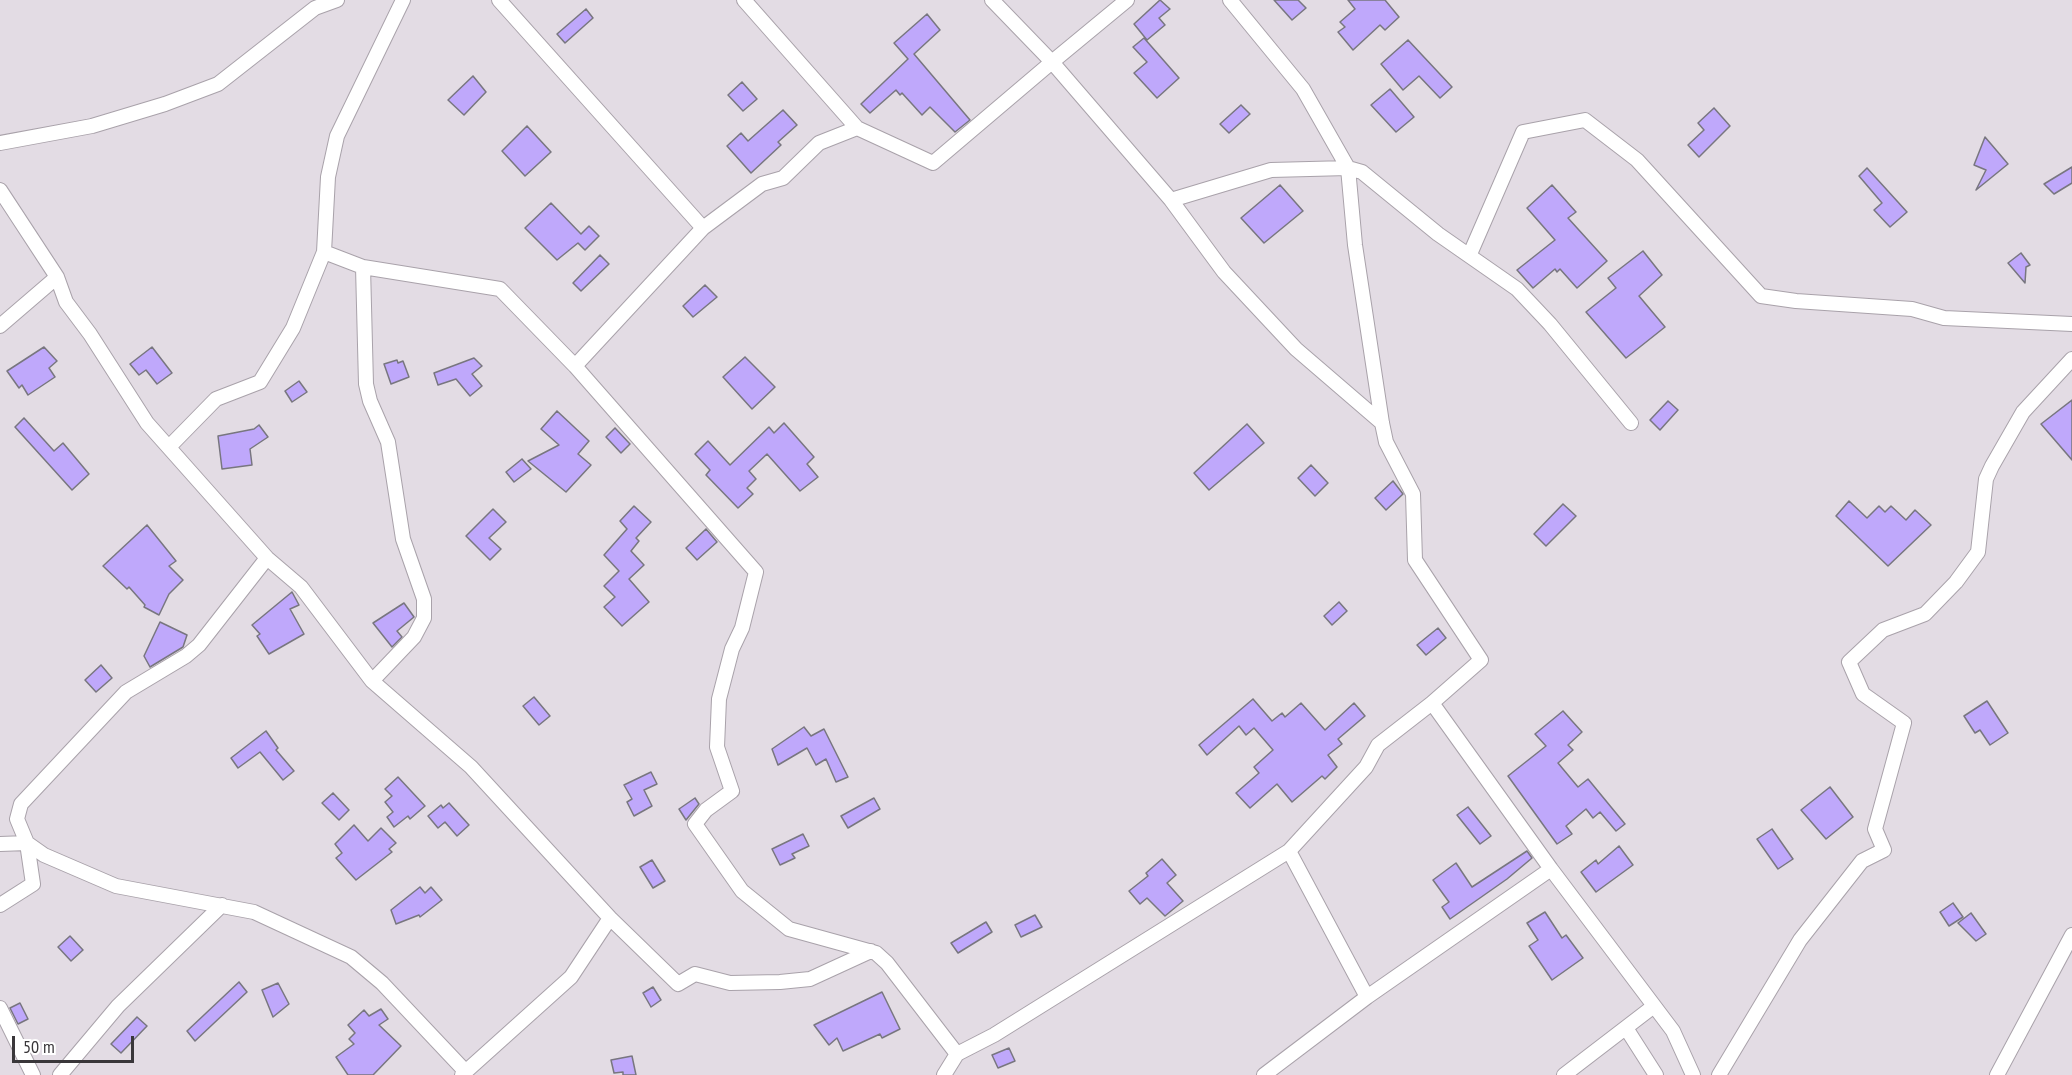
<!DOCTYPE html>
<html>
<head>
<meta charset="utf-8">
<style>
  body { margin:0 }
  #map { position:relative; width:2072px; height:1075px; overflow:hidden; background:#e3dce4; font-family:"PT Sans Narrow",sans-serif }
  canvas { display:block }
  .scale { position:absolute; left:12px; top:1036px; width:122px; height:27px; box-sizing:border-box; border:3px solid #3a373a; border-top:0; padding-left:8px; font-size:18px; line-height:21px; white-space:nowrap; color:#3a373a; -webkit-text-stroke:4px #fff; paint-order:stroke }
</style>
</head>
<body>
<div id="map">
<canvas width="2072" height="1075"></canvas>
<div class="scale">50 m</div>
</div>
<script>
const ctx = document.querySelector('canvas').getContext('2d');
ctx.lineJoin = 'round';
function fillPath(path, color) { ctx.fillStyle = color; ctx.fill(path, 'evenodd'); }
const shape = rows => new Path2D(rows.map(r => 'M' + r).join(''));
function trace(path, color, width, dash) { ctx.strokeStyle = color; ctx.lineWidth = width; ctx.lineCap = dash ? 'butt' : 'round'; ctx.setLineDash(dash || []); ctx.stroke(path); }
const building = shape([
  [1160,0,1170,9,1159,18,1165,25,1147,40,1134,24,1160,0],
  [1274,0,1298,0,1306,8,1292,20,1274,0],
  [1348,0,1385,0,1399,17,1385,30,1380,25,1353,50,1338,32,1345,27,1340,22,1355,9,1348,0],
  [586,9,593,18,565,43,557,34,586,9],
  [927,14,940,30,914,54,970,120,955,132,930,107,922,115,902,93,900,95,896,90,870,113,861,104,908,59,894,43,927,14],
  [1144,38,1179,78,1157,98,1134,73,1147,62,1133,47,1144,38],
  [1408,40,1452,87,1440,98,1419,76,1403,90,1381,64,1408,40],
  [473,76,486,92,464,115,448,100,473,76],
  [742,82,757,99,743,111,728,95,742,82],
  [1390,89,1414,117,1396,132,1371,105,1390,89],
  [1241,105,1250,114,1229,133,1220,124,1241,105],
  [1714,108,1730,126,1699,157,1688,145,1704,130,1698,123,1714,108],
  [783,110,797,125,778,142,781,145,751,173,727,146,741,133,748,141,783,110],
  [527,126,551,152,525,176,502,151,527,126],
  [1985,137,2008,164,1976,190,1986,170,1974,165,1985,137],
  [2072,167,2072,183,2054,194,2044,184,2072,167],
  [1867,168,1907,212,1890,227,1874,210,1882,203,1859,176,1867,168],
  [1280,185,1303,211,1264,243,1241,218,1280,185],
  [1552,185,1576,212,1568,218,1607,261,1577,288,1560,269,1557,272,1555,269,1533,288,1517,270,1555,240,1527,208,1552,185],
  [551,203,581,234,589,226,599,236,585,250,578,243,557,260,525,228,551,203],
  [1643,251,1662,275,1639,296,1665,327,1626,358,1586,312,1616,288,1608,278,1643,251],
  [2021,253,2030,265,2026,267,2025,283,2008,263,2021,253],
  [600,255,609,264,581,291,573,283,600,255],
  [705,285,717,297,693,317,683,306,705,285],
  [44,347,57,361,49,368,55,377,28,395,22,385,19,388,7,371,44,347],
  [152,347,172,373,157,384,146,370,139,375,130,364,152,347],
  [745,357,775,387,752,409,723,377,745,357],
  [474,358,482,366,472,374,482,386,470,396,456,379,438,385,434,373,474,358],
  [397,360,398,363,403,361,409,377,391,384,384,364,397,360],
  [299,381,307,392,292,402,285,391,299,381],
  [2072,400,2072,460,2041,424,2072,400],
  [1668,401,1678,410,1660,430,1650,420,1668,401],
  [557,411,589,441,578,454,591,465,566,492,528,461,559,445,541,429,557,411],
  [24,418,54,451,63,443,89,474,72,490,15,427,24,418],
  [784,423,814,457,807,464,818,477,800,491,767,454,749,471,756,479,747,488,753,494,738,508,706,475,710,470,695,454,708,441,730,465,769,427,774,433,784,423],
  [1247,424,1264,443,1209,490,1194,473,1247,424],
  [259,425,268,437,250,449,252,465,222,469,218,436,254,429,259,425],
  [615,428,630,444,621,453,606,437,615,428],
  [522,459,531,469,514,482,506,472,522,459],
  [1311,465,1328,483,1315,496,1298,478,1311,465],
  [1393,481,1403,494,1386,510,1375,498,1393,481],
  [1849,501,1867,518,1879,506,1885,512,1891,506,1906,520,1915,510,1931,525,1888,566,1836,516,1849,501],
  [1563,504,1576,516,1546,546,1534,534,1563,504],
  [634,506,651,522,636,538,639,541,631,551,644,565,629,579,649,602,622,626,604,607,615,597,604,586,619,571,604,555,627,529,620,521,634,506],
  [493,509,506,522,489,538,501,549,490,560,466,536,493,509],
  [147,525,176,561,169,566,183,580,169,594,159,615,144,607,145,605,129,587,127,589,103,566,147,525],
  [706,529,717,542,697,560,686,548,706,529],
  [292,592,299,605,290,609,304,634,269,654,257,636,260,634,252,625,292,592],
  [1339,602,1347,611,1332,625,1324,616,1339,602],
  [404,603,414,617,397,631,402,637,392,647,373,623,404,603],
  [160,622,187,635,183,647,150,667,144,656,160,622],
  [1438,628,1446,638,1426,655,1417,645,1438,628],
  [101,665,112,678,96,692,85,680,101,665],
  [534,697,550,716,539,725,523,706,534,697],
  [1253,699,1272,721,1282,713,1285,717,1301,703,1325,730,1354,703,1365,716,1338,739,1342,744,1328,755,1337,767,1325,779,1322,776,1292,802,1277,784,1250,808,1236,793,1259,773,1254,767,1273,750,1254,728,1246,735,1239,726,1207,755,1199,745,1253,699],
  [1987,701,2008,733,1990,745,1980,730,1975,733,1964,716,1987,701],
  [1563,711,1582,732,1568,745,1573,750,1558,763,1578,787,1588,779,1625,824,1616,831,1600,812,1593,818,1586,809,1566,826,1572,834,1557,844,1508,776,1546,746,1535,734,1563,711],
  [804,727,811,736,824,729,848,777,836,782,826,759,816,765,807,748,778,765,772,749,804,727],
  [266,731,278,748,276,750,294,771,283,780,260,752,238,768,231,758,266,731],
  [651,772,657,784,644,790,652,806,634,816,627,802,632,799,624,785,651,772],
  [398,777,425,806,410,819,408,816,394,827,387,817,393,812,385,802,392,796,385,789,398,777],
  [1830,787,1853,817,1826,839,1801,810,1830,787],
  [333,793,349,810,339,820,322,803,333,793],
  [695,798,699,804,686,820,679,809,695,798],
  [874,798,880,809,848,828,841,816,874,798],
  [449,803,469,825,457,836,445,822,438,828,428,816,441,805,443,808,449,803],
  [1468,807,1491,836,1480,844,1457,815,1468,807],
  [354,825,368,841,381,828,396,843,389,849,392,852,356,880,336,858,342,853,335,844,354,825],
  [1772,829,1793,859,1778,869,1757,839,1772,829],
  [803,834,809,846,792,854,795,858,780,865,772,849,803,834],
  [1619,846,1633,865,1596,892,1581,872,1596,860,1598,864,1619,846],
  [1527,851,1532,858,1507,879,1450,919,1442,907,1449,902,1433,880,1456,863,1472,887,1527,851],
  [1162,859,1176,875,1167,883,1183,901,1165,916,1147,898,1140,904,1129,891,1148,876,1146,873,1162,859],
  [652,860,665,881,653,888,640,867,652,860],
  [420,887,425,893,431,887,442,900,420,917,419,915,396,924,391,910,420,887],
  [1953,903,1963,917,1949,926,1940,912,1953,903],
  [1545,912,1562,938,1566,935,1583,958,1552,980,1529,946,1538,940,1527,923,1545,912],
  [1971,913,1986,934,1976,941,1958,923,1971,913],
  [1035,915,1042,927,1021,937,1015,925,1035,915],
  [986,922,992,932,958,953,951,943,986,922],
  [70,936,83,950,71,961,58,947,70,936],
  [239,982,247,992,195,1041,187,1031,239,982],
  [278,983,289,1004,273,1017,262,990,278,983],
  [653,987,661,1000,651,1007,643,993,653,987],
  [882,992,900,1029,882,1038,880,1034,843,1051,837,1038,829,1045,814,1025,882,992],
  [20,1003,28,1019,18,1024,10,1008,20,1003],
  [381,1009,388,1019,379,1025,401,1046,373,1075,348,1075,336,1057,354,1044,349,1039,355,1033,348,1025,364,1010,369,1016,381,1009],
  [137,1017,147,1026,121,1053,111,1044,137,1017],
  [1009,1048,1015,1061,998,1068,992,1055,1009,1048],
  [632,1056,636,1075,623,1075,623,1072,614,1073,611,1060,632,1056]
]);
fillPath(building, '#bfa8fb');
trace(building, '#78767f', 1.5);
const street = shape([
  [499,0,703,228],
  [744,0,857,128],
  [992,0,1052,62,1127,0],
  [1230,0,1303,89,1348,168,1355,245,1382,423,1386,442,1413,494,1415,560,1481,660,1432,703,1551,869,1673,1031,1693,1075],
  [0,143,92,126,165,104,218,84,315,8,337,0],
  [0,190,57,277,66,302,90,334,147,423,267,558,301,587,372,681,471,767,610,918,678,984,695,974,730,983,780,982,810,979,871,951],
  [1171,200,1271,170,1348,168,1362,172,1438,234,1517,289,1550,324,1631,423],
  [324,252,363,267,500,289,575,366,756,572,742,628,732,649,719,699,717,747,732,791,706,810,695,824,742,891,789,929,876,953,887,963,957,1054,994,1035,1289,851],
  [1470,254,1523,132,1585,120,1637,160,1761,296,1796,301,1912,309,1944,318,2072,324],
  [363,267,366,384,370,401,388,442,403,539,424,599,424,618,414,637,372,681],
  [0,326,57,277],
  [575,366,703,228,762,184,783,178,819,143,857,128,933,163,1052,62,1171,200,1224,272,1296,349,1382,423],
  [169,447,216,399,260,382,293,328,324,252,328,177,337,136,403,0],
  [0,844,27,843,44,855,116,886,254,912,351,957,382,983,466,1072],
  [0,905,33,884,27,843,17,819,21,804,126,692,186,656,199,645,267,558],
  [1367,997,1551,869],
  [0,1008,33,1075],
  [1626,1028,1656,1075],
  [60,1075,118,1006,222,905],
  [462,1075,571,977,610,918],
  [944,1075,957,1054],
  [1264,1075,1367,997,1289,851,1366,767,1378,745,1432,703],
  [1564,1075,1654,1006],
  [1719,1075,1800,940,1862,861,1884,850,1875,829,1904,723,1863,694,1849,662,1883,630,1925,614,1956,582,1978,552,1986,479,1992,466,2023,412,2072,359],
  [1997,1075,2072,935]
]);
trace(street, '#a9a2aa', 16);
trace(street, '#fff', 14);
</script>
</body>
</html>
